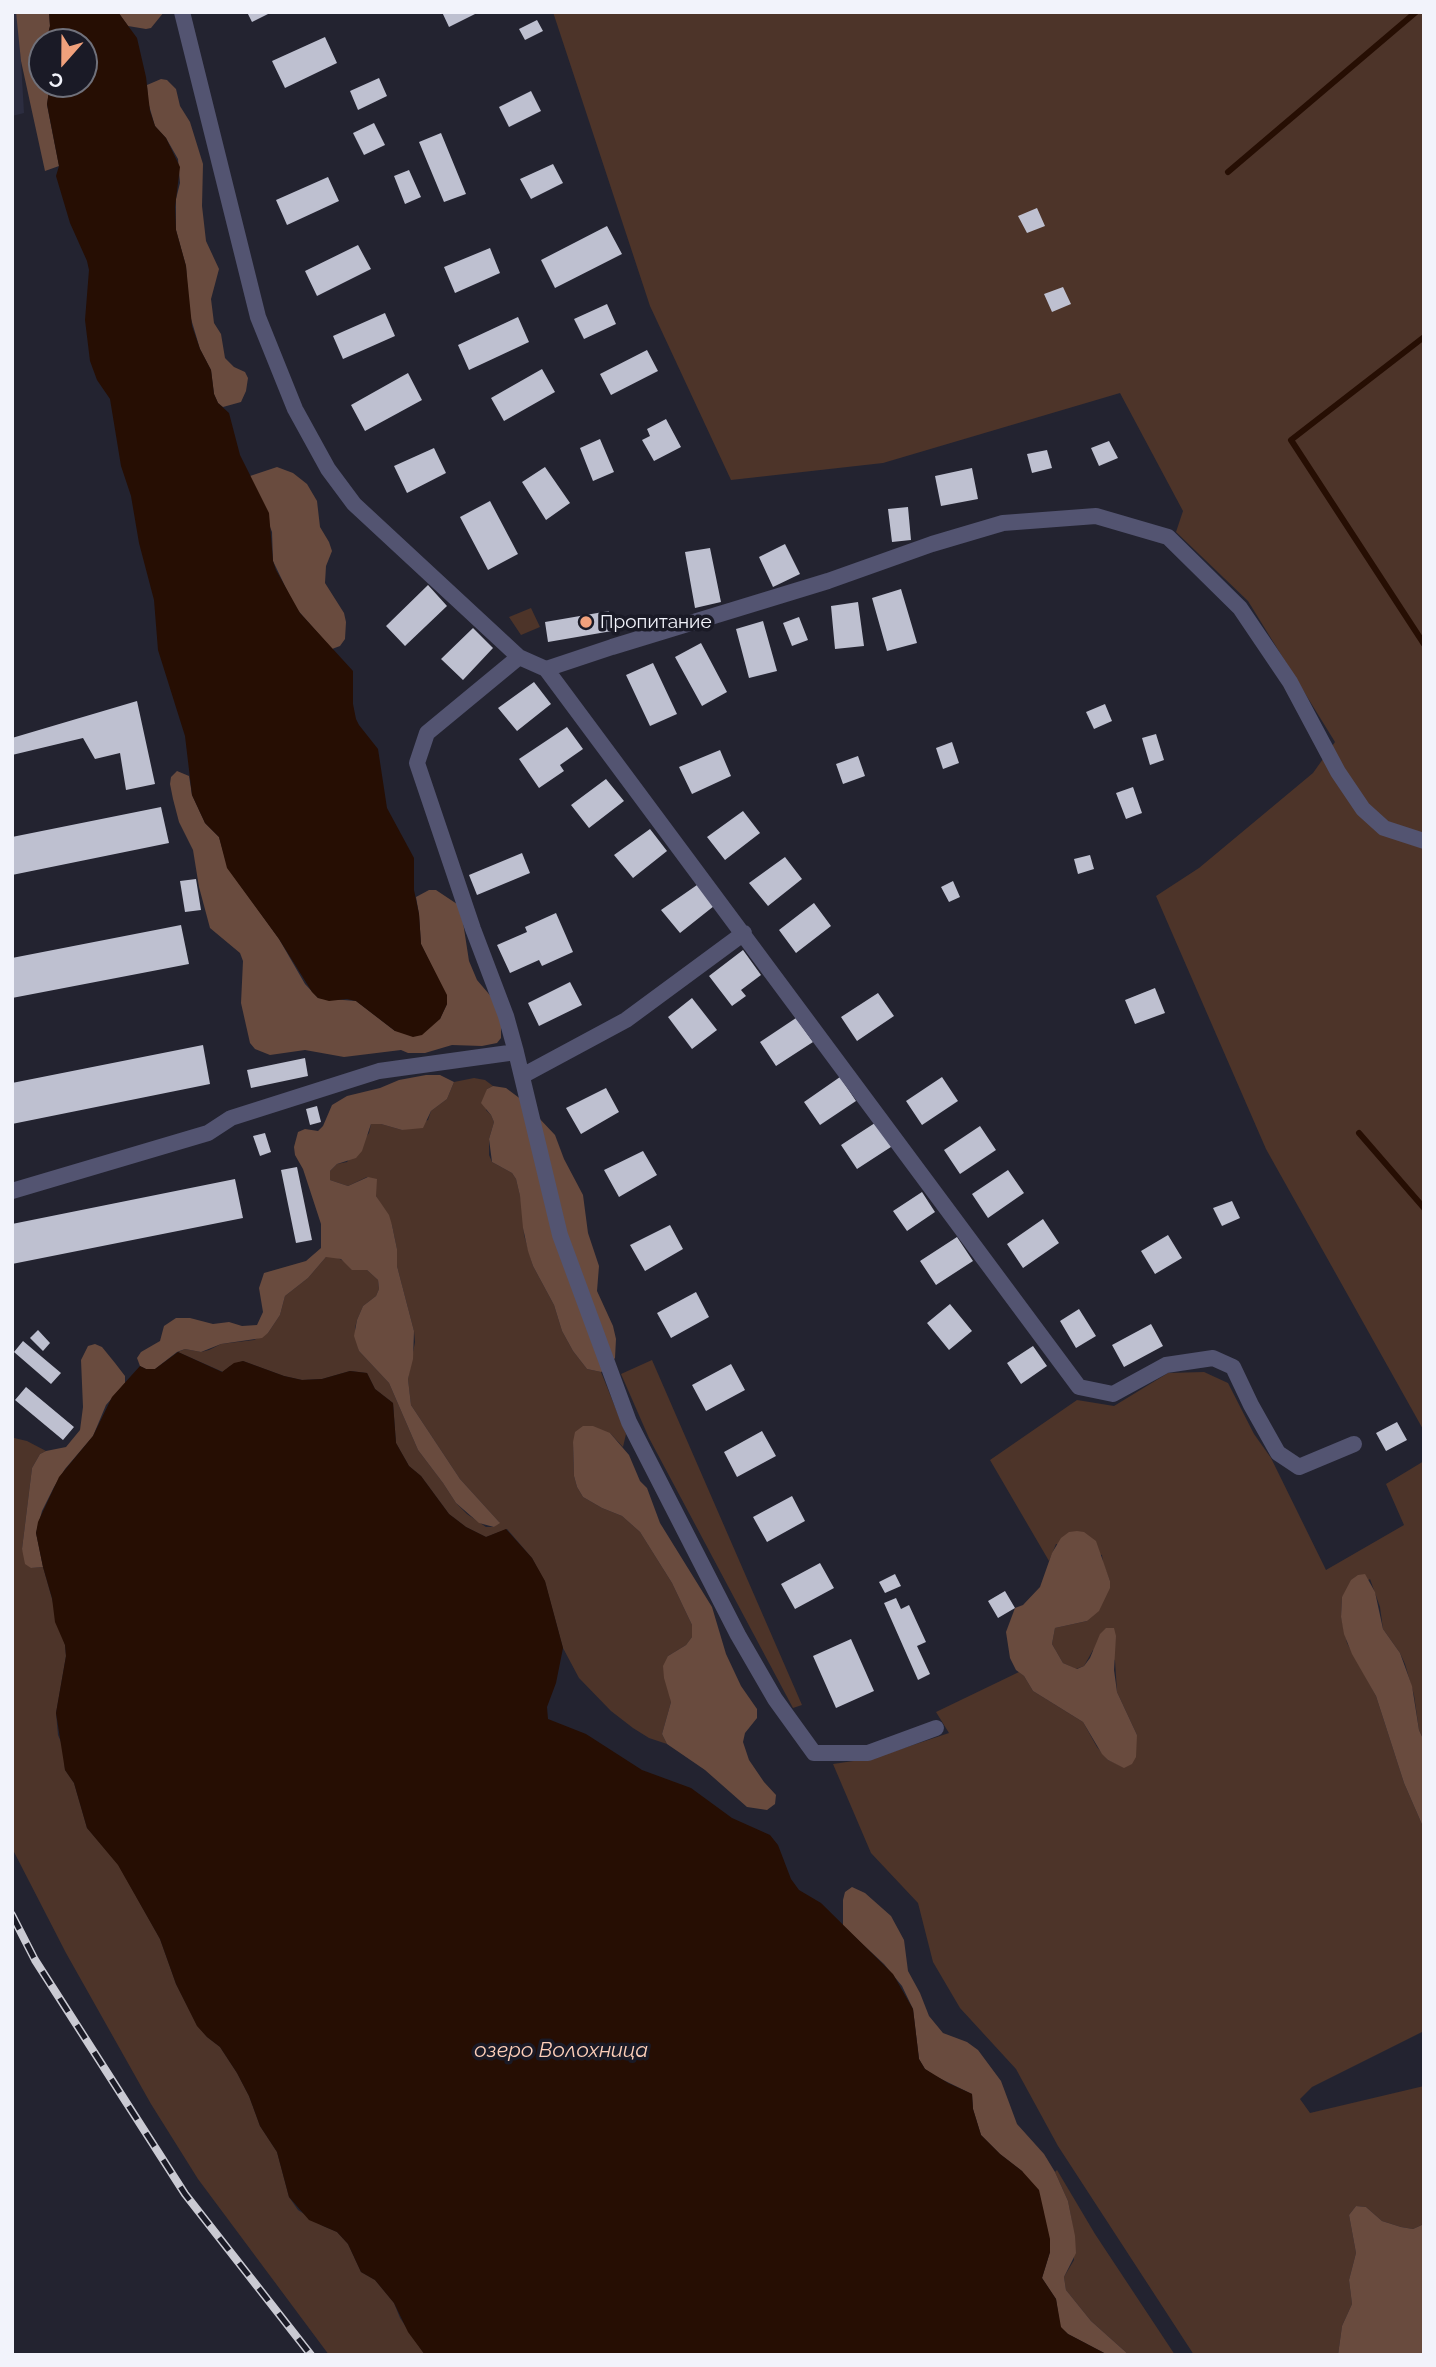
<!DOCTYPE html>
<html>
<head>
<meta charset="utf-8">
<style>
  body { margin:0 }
  #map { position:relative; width:1436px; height:2367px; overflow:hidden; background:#232330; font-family:Raleway,sans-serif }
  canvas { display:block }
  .frame { position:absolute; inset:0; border:14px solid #f2f3fb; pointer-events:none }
  .north { position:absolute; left:28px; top:28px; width:70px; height:70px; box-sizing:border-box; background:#1a1a26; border:2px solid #70717b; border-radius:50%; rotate:201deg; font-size:19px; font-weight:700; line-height:28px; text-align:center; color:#f2f3fb }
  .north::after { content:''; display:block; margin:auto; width:24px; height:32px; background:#f1a17c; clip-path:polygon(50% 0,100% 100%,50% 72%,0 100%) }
</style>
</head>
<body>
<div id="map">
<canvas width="1436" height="2367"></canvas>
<div class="frame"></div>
<div class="north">С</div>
</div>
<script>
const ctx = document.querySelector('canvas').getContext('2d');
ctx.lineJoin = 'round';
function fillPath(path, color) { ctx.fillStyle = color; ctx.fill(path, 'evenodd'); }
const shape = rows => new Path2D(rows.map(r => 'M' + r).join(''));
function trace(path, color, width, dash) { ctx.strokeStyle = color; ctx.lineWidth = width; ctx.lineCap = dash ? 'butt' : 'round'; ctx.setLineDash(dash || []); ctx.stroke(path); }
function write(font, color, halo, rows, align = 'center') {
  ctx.font = font + ' Raleway,sans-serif'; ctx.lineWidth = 7; ctx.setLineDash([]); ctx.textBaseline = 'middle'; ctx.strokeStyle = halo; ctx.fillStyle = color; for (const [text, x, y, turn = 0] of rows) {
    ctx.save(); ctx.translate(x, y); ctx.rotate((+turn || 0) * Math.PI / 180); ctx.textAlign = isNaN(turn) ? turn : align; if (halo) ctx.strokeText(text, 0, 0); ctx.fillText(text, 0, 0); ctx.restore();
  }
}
fillPath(shape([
  [12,12,16,12,19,27,24,113,12,116]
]), '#2c2d40');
fillPath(shape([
  [553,12,1424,12,1424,1431,1266,1149,1156,896,1199,868,1313,773,1335,742,1248,601,1176,532,1183,511,1120,393,883,463,731,480,650,306],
  [531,608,540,627,521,635,509,617],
  [474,1078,485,1080,493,1086,487,1089,486,1110,491,1115,494,1122,489,1139,489,1155,492,1162,512,1173,516,1179,522,1204,524,1235,533,1266,554,1305,562,1331,573,1351,587,1369,601,1372,626,1434,623,1447,610,1433,573,1442,574,1476,577,1487,583,1497,602,1508,622,1516,640,1532,672,1583,692,1625,692,1637,686,1645,668,1656,671,1702,662,1734,667,1744,649,1738,633,1728,611,1711,579,1678,563,1648,545,1582,532,1558,507,1529,486,1537,466,1527,449,1514,421,1476,409,1466,396,1443,393,1403,375,1389,367,1373,350,1371,322,1379,302,1380,284,1376,243,1361,230,1366,223,1372,178,1352,185,1349,201,1352,209,1350,221,1344,254,1340,268,1333,280,1315,285,1296,308,1278,326,1257,334,1256,359,1269,367,1270,378,1280,379,1289,376,1296,363,1306,357,1320,355,1328,359,1351,389,1383,418,1450,443,1483,456,1503,467,1514,486,1527,494,1527,499,1522,460,1479,411,1405,408,1379,415,1342,414,1331,397,1266,397,1249,392,1225,376,1196,376,1188,367,1177,348,1186,330,1180,330,1171,337,1164,347,1162,369,1133,371,1124,381,1124,402,1130,428,1120,431,1111,447,1099,454,1082],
  [652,1360,802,1705,793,1708,649,1438,621,1374],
  [1204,1372,1228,1383,1254,1434,1271,1458,1326,1570,1404,1525,1386,1484,1424,1461,1424,1741,1419,1730,1414,1695,1405,1664,1400,1653,1383,1629,1380,1607,1370,1579,1342,1597,1341,1617,1347,1643,1376,1696,1404,1783,1424,1829,1424,2031,1312,2087,1300,2099,1310,2113,1424,2086,1424,2224,1413,2229,1401,2227,1382,2221,1366,2207,1356,2206,1349,2215,1356,2253,1349,2280,1352,2304,1342,2326,1338,2355,1194,2355,1058,2146,1016,2069,960,2008,933,1962,918,1903,871,1853,833,1764,874,1758,949,1733,936,1712,1019,1672,1024,1676,1033,1691,1083,1722,1097,1747,1108,1760,1124,1767,1137,1735,1117,1692,1115,1660,1093,1650,1084,1666,1076,1669,1063,1663,1052,1644,1055,1628,1087,1621,1110,1581,1103,1563,1102,1555,1056,1544,1049,1561,990,1460,1077,1400,1114,1406,1168,1373],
  [12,1435,14,1438,27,1441,46,1451,40,1454,32,1468,22,1549,31,1568,43,1567,65,1645,66,1656,56,1713,58,1735,63,1747,65,1770,74,1783,87,1828,118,1864,160,1939,176,1984,197,2025,207,2037,220,2047,237,2073,249,2096,260,2126,277,2152,289,2197,298,2210,323,2226,337,2232,348,2244,361,2272,375,2280,394,2303,400,2318,425,2355,329,2355,198,2179,151,2104,66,1953,12,1848],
  [1057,2170,1095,2234,1175,2355,1129,2355,1091,2321,1066,2290,1064,2277,1074,2260,1072,2222,1068,2201,1055,2172]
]), '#4d3429');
fillPath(shape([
  [16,12,49,12,50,26,46,42,42,42,42,84,50,84,47,105,59,166,45,171,21,61],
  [118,12,164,12,151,28,146,29,128,26],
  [161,79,167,80,176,89,180,106,190,122,203,164,202,206,206,241,219,269,211,299,214,323,221,334,225,358,234,367,245,372,248,378,246,391,241,402,223,407,218,403,214,394,211,370,200,349,189,312,186,266,176,230,176,199,180,183,178,159,166,138,155,126,148,102,147,85],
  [277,467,293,473,307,484,317,501,320,527,329,542,332,551,326,566,325,583,344,613,346,622,345,639,340,646,332,649,295,607,273,561,272,532,250,476],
  [177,771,189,776,192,795,205,823,219,837,228,868,279,939,305,984,318,998,356,1001,395,1031,440,1019,447,1004,435,973,421,944,419,914,416,897,429,890,436,890,457,904,463,922,469,961,477,980,494,1000,501,1018,501,1038,497,1043,482,1046,452,1045,425,1053,408,1053,401,1050,344,1057,305,1050,270,1055,255,1049,250,1043,241,1003,243,961,240,953,210,928,199,887,193,850,179,822,173,799,170,784,171,777],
  [426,1075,440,1075,454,1082,447,1099,431,1111,423,1128,402,1130,381,1124,371,1124,362,1151,356,1158,337,1164,330,1171,330,1180,348,1186,368,1177,377,1179,376,1196,389,1215,392,1225,397,1249,397,1266,414,1331,413,1359,408,1379,411,1405,460,1479,500,1523,494,1527,479,1523,456,1503,443,1483,418,1450,389,1383,359,1351,354,1336,357,1320,363,1306,376,1296,379,1289,378,1280,367,1270,352,1270,341,1259,326,1257,308,1278,285,1296,280,1315,268,1333,262,1338,221,1344,201,1352,185,1349,177,1352,155,1369,146,1369,140,1366,137,1358,141,1352,160,1341,164,1326,176,1318,190,1318,213,1324,229,1322,242,1326,257,1325,263,1312,259,1288,264,1273,306,1261,321,1248,321,1224,303,1169,295,1155,294,1147,298,1132,305,1129,318,1131,323,1126,332,1105,347,1096,380,1088,399,1080],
  [493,1086,506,1088,522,1100,555,1135,564,1159,583,1195,588,1233,599,1266,597,1291,613,1326,616,1339,615,1358,607,1369,601,1372,587,1369,573,1351,562,1331,554,1305,533,1266,528,1251,523,1228,520,1196,516,1179,512,1173,492,1162,489,1139,494,1122,491,1115,481,1103,487,1089],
  [95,1344,102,1347,115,1363,125,1376,125,1383,106,1405,93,1436,65,1469,54,1487,42,1511,36,1533,43,1567,31,1568,25,1564,22,1549,32,1468,40,1454,46,1451,66,1447,80,1430,83,1407,81,1360,88,1346],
  [583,1426,593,1426,610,1433,629,1455,640,1481,647,1488,660,1523,712,1607,726,1654,741,1686,757,1709,757,1718,745,1733,743,1742,749,1760,764,1782,776,1795,775,1804,767,1810,747,1807,705,1770,667,1744,662,1734,671,1702,664,1678,663,1666,668,1656,686,1645,692,1637,692,1625,672,1583,640,1532,622,1516,602,1508,583,1497,577,1487,574,1476,573,1442,575,1432],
  [1077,1531,1084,1532,1096,1541,1110,1581,1110,1588,1099,1611,1087,1621,1055,1628,1052,1644,1063,1663,1077,1669,1084,1666,1090,1658,1100,1634,1106,1628,1114,1628,1116,1636,1114,1670,1117,1692,1137,1735,1136,1757,1132,1764,1124,1768,1108,1760,1102,1754,1083,1722,1033,1691,1024,1676,1016,1670,1010,1658,1006,1632,1015,1608,1023,1605,1040,1587,1052,1553,1061,1538,1069,1532],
  [1365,1574,1375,1592,1383,1629,1400,1653,1412,1686,1419,1730,1424,1741,1424,1829,1404,1783,1376,1696,1352,1654,1344,1634,1341,1617,1342,1597,1351,1580,1358,1575],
  [852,1887,865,1893,891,1916,904,1940,908,1971,920,1993,929,2016,943,2033,967,2042,978,2050,1001,2081,1017,2124,1044,2154,1055,2172,1068,2201,1075,2236,1076,2253,1064,2277,1066,2290,1091,2321,1129,2355,1108,2355,1068,2334,1060,2327,1056,2299,1042,2278,1050,2252,1043,2210,1022,2171,1000,2154,981,2135,973,2109,972,2094,935,2076,925,2069,919,2059,913,2009,902,1986,884,1964,843,1926,843,1900,845,1892],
  [1356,2206,1366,2207,1382,2221,1401,2227,1413,2229,1424,2224,1424,2355,1338,2355,1342,2326,1352,2304,1349,2280,1356,2253,1349,2215]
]), '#694b3e');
fillPath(shape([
  [49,12,118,12,137,38,146,77,150,111,155,126,166,138,180,167,175,207,176,230,186,266,192,326,200,349,211,370,214,394,218,403,229,413,240,455,269,513,273,561,276,570,300,613,353,671,353,704,356,719,359,725,378,749,387,808,414,858,414,890,419,914,421,944,447,995,447,1004,440,1019,422,1035,413,1037,395,1031,356,1001,347,999,329,1001,318,998,312,992,279,939,227,868,219,837,205,823,192,795,185,736,158,650,154,600,139,543,131,496,121,466,110,399,97,380,90,361,85,320,89,270,87,261,70,223,56,176,59,166,47,104,50,84,84,84,84,42,46,42,50,26],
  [178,1352,222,1372,234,1363,243,1361,284,1376,302,1380,322,1379,350,1371,367,1373,375,1389,393,1403,396,1443,409,1466,421,1476,449,1514,466,1527,486,1537,506,1529,532,1558,545,1581,563,1648,556,1683,547,1707,548,1719,586,1734,642,1770,691,1788,732,1818,770,1835,778,1845,791,1879,799,1890,821,1903,893,1974,913,2009,919,2059,925,2069,948,2083,972,2094,973,2109,981,2135,1000,2154,1022,2171,1039,2190,1050,2239,1050,2252,1042,2278,1056,2299,1061,2327,1068,2334,1108,2355,425,2355,408,2332,394,2303,375,2280,361,2272,348,2244,337,2232,309,2220,289,2197,277,2152,260,2126,249,2096,237,2073,220,2047,207,2037,197,2026,176,1984,160,1939,118,1865,87,1828,74,1783,65,1770,56,1713,66,1656,65,1645,55,1622,52,1598,43,1567,36,1533,38,1522,59,1477,93,1436,112,1397,140,1366,146,1369,155,1369]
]), '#260e03');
trace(shape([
  [1228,172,1416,12],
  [1424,337,1291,440,1424,644],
  [1359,1133,1424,1208]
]), '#260e03', 6);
fillPath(shape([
  [247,12,272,12,252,22],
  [442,12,479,12,449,27],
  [537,20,543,31,525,40,519,29],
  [325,37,337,63,285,88,272,61],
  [379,78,387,96,358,110,350,91],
  [531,91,541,111,509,127,499,107],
  [374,123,385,145,364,155,353,133],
  [441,133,466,194,444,202,419,142],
  [553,164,563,183,531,199,520,179],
  [409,170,421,197,405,204,394,176],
  [328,177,339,201,287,225,276,200],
  [1037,208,1045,226,1027,233,1018,216],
  [607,226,622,254,555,288,541,260],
  [358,245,371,269,317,296,305,271],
  [490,248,500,273,455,293,444,267],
  [1063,287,1071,304,1052,312,1044,294],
  [607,304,616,324,584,339,574,319],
  [385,313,395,336,343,359,333,336],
  [518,317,529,342,469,370,458,345],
  [647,350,658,371,611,395,600,374],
  [542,369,555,392,504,421,491,398],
  [408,373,422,400,365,431,351,405],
  [666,419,681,447,654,461,642,440,650,436,647,429],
  [600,439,614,472,593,481,580,448],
  [1109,441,1118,458,1099,466,1091,448],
  [434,448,446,473,407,493,394,466],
  [1047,450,1052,468,1032,473,1027,454],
  [545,467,570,503,546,520,522,482],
  [972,468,978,499,941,506,935,476],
  [490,501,518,554,488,570,460,517],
  [908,507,911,540,892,542,888,509],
  [785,544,800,574,773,587,759,557],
  [710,548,721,602,695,608,685,552],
  [428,585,447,606,405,646,386,626],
  [901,589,917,643,887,651,872,598],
  [858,602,864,646,835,649,831,606],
  [609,611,612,631,548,642,545,622],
  [799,617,808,640,792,646,783,623],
  [763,621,777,671,749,678,736,629],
  [473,628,493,648,463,680,441,659],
  [701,643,727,692,702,706,675,657],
  [653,663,677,714,650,726,626,675],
  [534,682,551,704,517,731,498,708],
  [137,701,155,784,126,790,120,753,95,759,83,738,12,755,12,738],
  [1105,704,1112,721,1094,729,1086,712],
  [567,727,583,749,560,765,564,771,539,788,519,759],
  [1156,734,1164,760,1150,765,1142,738],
  [952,742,959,763,943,769,936,748],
  [720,750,731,776,692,794,679,767],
  [858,756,865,776,843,784,836,764],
  [606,779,624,801,589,828,571,805],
  [1133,787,1142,813,1126,819,1116,793],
  [161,807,169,843,12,875,12,837],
  [743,811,760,833,725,860,707,837],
  [650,829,667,851,633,878,614,855],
  [522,853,530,873,477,895,469,875],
  [1090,855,1094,869,1078,874,1074,859],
  [785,857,802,879,768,906,749,883],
  [196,879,201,910,185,912,180,881],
  [953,881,960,897,949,902,941,887],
  [697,885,714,906,680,933,661,910],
  [814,903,831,926,796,953,779,930],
  [556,913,573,952,542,966,539,960,510,973,497,945,527,932,525,927],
  [181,925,189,964,12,998,12,958],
  [743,950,761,975,741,990,746,996,732,1006,709,976],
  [570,982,582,1005,539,1026,528,1003],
  [1155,988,1165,1013,1135,1024,1125,1000],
  [878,993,894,1016,857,1041,841,1017],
  [692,998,717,1030,692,1049,668,1017],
  [796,1018,813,1042,776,1066,760,1042],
  [203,1045,210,1084,12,1124,12,1083],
  [305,1058,308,1076,251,1088,247,1070],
  [840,1077,856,1101,820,1125,804,1102],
  [942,1077,958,1101,922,1125,906,1101],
  [606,1088,619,1112,581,1134,566,1108],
  [317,1106,321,1122,310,1125,306,1109],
  [878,1121,894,1145,857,1169,841,1145],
  [980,1126,996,1150,960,1174,944,1150],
  [265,1133,271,1152,260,1156,253,1136],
  [643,1151,657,1175,619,1197,604,1170],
  [297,1167,312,1240,296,1243,281,1170],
  [1008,1170,1024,1193,988,1218,972,1194],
  [235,1179,243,1218,12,1264,12,1224],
  [922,1192,935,1212,907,1231,893,1211],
  [1232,1201,1240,1218,1222,1226,1213,1208],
  [1043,1219,1059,1243,1023,1268,1007,1244],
  [670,1225,683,1249,645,1271,630,1245],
  [1168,1235,1182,1258,1155,1274,1141,1251],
  [957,1237,973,1261,936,1285,920,1261],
  [696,1292,709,1317,671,1338,657,1313],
  [950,1304,972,1331,949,1350,927,1323],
  [1079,1309,1096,1336,1076,1348,1060,1321],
  [1151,1324,1163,1346,1124,1367,1112,1345],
  [38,1330,50,1343,43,1351,30,1338],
  [23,1341,61,1373,51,1384,14,1352],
  [1033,1346,1047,1366,1021,1384,1007,1363],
  [731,1364,745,1390,706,1411,692,1385],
  [26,1387,74,1427,63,1440,15,1400],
  [1397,1422,1407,1440,1386,1451,1376,1433],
  [762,1431,776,1456,737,1477,724,1452],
  [792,1496,805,1521,767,1542,753,1517],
  [820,1563,834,1588,795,1609,781,1584],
  [895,1574,901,1586,885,1593,879,1582],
  [1005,1591,1015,1608,998,1618,988,1601],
  [896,1598,901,1609,909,1605,926,1642,917,1646,930,1674,918,1680,884,1603],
  [851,1639,874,1691,836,1708,813,1656]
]), '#bec0d0');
trace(shape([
  [519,657,546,669,612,647,828,581,932,544,1003,523,1096,516,1168,537,1240,608,1290,682,1338,772,1363,809,1384,828,1424,841],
  [546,669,1079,1387,1113,1394,1166,1365,1213,1358,1233,1367,1251,1405,1278,1453,1299,1467,1354,1444],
  [516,1052,560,1235,629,1422,738,1635,775,1699,814,1753,868,1753,936,1728],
  [522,1076,626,1020,744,933],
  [12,1191,208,1133,231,1118,379,1071,516,1052,506,1016,473,929,417,763,427,733,519,657,354,504,328,469,295,409,258,317,182,12]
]), '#535471', 16);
const rail = shape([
  [12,1915,35,1960,185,2194,311,2355]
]);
trace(rail, '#cacad3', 8);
trace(rail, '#1a1a26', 5, [16]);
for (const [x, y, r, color] of [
  [586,622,7,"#f1a17c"]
]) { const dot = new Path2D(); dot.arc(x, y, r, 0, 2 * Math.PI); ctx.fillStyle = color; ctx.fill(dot); trace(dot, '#1a1a26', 2.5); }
write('19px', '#f2f3fb', '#1a1a26', [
  ["Пропитание",600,622]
], 'left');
write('italic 21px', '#fecfb9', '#1a1a26', [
  ["озеро Волохница",561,2051]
]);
</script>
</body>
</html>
